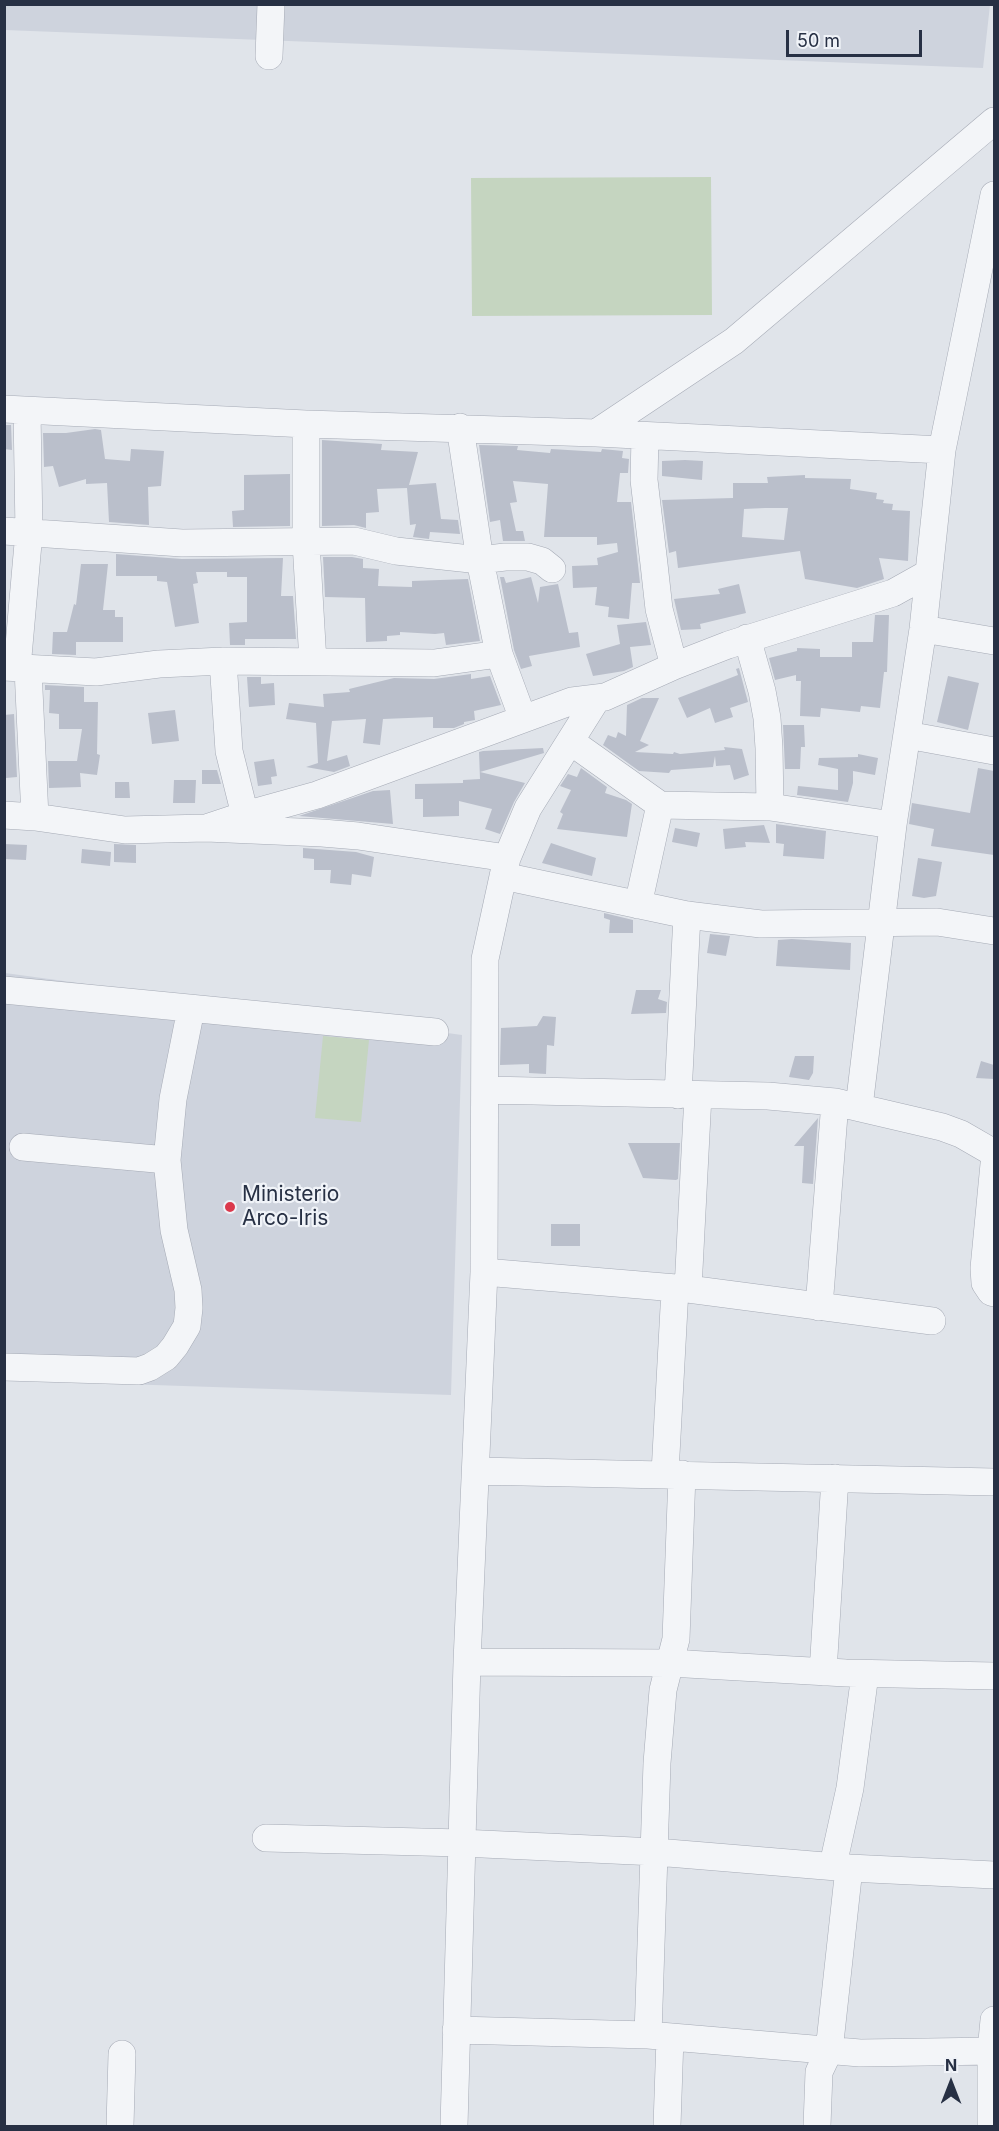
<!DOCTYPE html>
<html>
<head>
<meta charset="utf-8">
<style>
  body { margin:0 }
  #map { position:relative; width:999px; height:2131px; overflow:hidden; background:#e0e4ea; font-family:Inter,sans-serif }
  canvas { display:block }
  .frame { position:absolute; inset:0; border:6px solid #273044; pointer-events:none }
  .north { position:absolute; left:921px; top:2053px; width:60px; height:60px; -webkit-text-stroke:4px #f0f3f8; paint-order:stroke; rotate:0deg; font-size:16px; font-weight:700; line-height:24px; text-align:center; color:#273044 }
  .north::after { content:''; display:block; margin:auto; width:21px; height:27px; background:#273044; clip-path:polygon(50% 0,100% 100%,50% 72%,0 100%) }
  .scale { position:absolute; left:786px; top:30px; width:136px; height:27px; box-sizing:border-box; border:3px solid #273044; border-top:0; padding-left:8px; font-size:18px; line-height:21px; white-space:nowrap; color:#273044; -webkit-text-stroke:4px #f0f3f8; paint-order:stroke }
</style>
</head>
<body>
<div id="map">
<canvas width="999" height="2131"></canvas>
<div class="frame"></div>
<div class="north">N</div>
<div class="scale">50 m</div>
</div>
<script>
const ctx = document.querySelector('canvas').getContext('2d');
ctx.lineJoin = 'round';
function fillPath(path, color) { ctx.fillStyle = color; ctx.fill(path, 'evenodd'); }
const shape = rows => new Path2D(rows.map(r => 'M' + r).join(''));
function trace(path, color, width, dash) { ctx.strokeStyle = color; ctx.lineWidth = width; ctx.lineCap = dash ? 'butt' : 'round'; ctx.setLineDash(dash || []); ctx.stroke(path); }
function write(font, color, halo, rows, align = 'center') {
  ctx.font = font + ' Inter,sans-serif'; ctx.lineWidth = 4.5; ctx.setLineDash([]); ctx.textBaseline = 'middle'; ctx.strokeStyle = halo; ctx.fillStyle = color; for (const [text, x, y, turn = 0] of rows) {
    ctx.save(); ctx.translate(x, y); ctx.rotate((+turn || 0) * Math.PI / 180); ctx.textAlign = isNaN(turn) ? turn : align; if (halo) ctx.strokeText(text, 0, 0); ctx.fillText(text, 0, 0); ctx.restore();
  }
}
fillPath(shape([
  [5,4,990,5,983,68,5,30],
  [5,973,462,1035,451,1395,5,1380]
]), '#ced3dd');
fillPath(shape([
  [711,177,712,315,472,316,471,178],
  [323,1036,369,1040,361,1122,315,1118]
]), '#c5d5c0');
fillPath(shape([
  [4,425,11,425,12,450,4,449],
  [95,429,101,430,105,459,130,461,131,449,164,451,161,486,148,487,149,525,109,522,107,483,86,484,86,479,59,487,53,466,44,467,43,433,66,433],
  [322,440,382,444,381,450,418,452,409,485,436,483,441,519,458,520,460,534,430,532,429,539,413,537,416,524,410,525,407,488,377,489,379,512,366,513,366,528,354,525,322,526],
  [479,445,518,446,517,450,550,453,551,449,601,452,602,449,623,451,622,458,629,459,628,473,620,473,617,502,631,502,640,583,632,583,629,619,608,617,609,607,595,605,597,587,573,588,572,566,598,565,597,558,618,552,617,543,597,545,597,537,544,537,548,484,513,481,517,502,510,503,516,531,523,531,525,541,503,541,500,520,490,522],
  [685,460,703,461,702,480,662,476,662,461],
  [290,474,290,526,233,527,232,511,244,510,244,475],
  [805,475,805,478,851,479,850,489,877,493,876,499,884,500,883,503,893,504,892,510,910,511,908,561,879,558,884,579,857,588,805,579,800,551,678,568,676,551,669,553,662,500,733,498,733,483,768,483,767,477],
  [765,508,788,508,784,540,742,537,744,509],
  [116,554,182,559,283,558,281,596,293,596,296,639,245,639,245,645,230,645,229,623,247,622,247,577,227,577,227,572,196,572,198,583,193,584,199,623,175,627,167,582,157,581,157,576,116,576],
  [323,557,352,557,363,559,363,568,379,569,378,586,412,587,412,581,468,579,480,641,446,645,444,633,435,634,400,632,400,635,387,636,387,641,366,642,365,598,325,597],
  [81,564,108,564,103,610,115,610,115,617,123,617,123,642,76,642,76,655,52,654,53,632,67,632,74,604,76,605],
  [500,577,504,577,506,583,531,577,538,603,540,587,558,584,569,633,578,632,580,647,529,656,532,666,521,669,514,650],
  [739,584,746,613,700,624,701,629,681,630,674,599,720,594,718,589],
  [875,615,889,615,887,672,884,672,880,708,861,706,860,712,821,708,820,717,800,716,801,681,796,681,796,675,775,680,769,658,797,651,797,648,820,649,820,657,852,657,852,642,873,642],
  [646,622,651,645,630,647,633,667,624,671,593,676,586,654,620,644,617,625],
  [739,668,748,702,730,708,733,717,715,723,710,708,687,718,678,698,738,675,736,669],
  [471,674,471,679,490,676,501,705,474,711,475,720,464,722,464,724,454,728,433,728,433,717,383,719,380,745,363,743,366,719,332,721,327,761,347,755,350,766,334,772,306,767,318,763,316,723,286,719,289,703,324,707,323,694,350,692,349,689,394,678,434,679],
  [948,676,979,683,968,730,937,722],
  [247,677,261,677,261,684,274,683,275,705,249,707],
  [45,685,84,687,84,702,98,702,97,754,100,755,97,775,80,773,81,787,49,788,48,761,77,761,82,729,59,729,59,714,49,713,50,690,45,690],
  [642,698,659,698,640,741,649,745,635,752,673,754,674,752,680,754,725,750,724,747,742,749,749,775,734,780,730,765,716,766,715,756,713,767,671,770,669,773,639,771,603,745,608,735,616,738,618,732,626,736,627,705],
  [175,710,179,741,152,744,148,713],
  [14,714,17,777,6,778,4,715],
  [783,725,804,725,805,747,801,747,800,769,785,769],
  [543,748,544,753,480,772,525,783,514,802,500,834,485,829,492,809,459,801,459,816,423,817,423,799,415,799,415,784,463,783,463,780,480,779,479,752,483,751],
  [858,754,878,758,875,775,853,771,853,783,848,802,797,795,798,786,838,790,838,769,818,765,819,758,858,757],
  [274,759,277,776,271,777,272,784,258,786,254,762],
  [581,768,607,787,605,793,626,800,632,804,627,837,557,829,563,814,560,812,571,790,560,786,568,774,577,777],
  [978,768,994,771,994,855,931,846,934,829,909,824,912,803,970,813],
  [202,770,217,770,221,784,202,784],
  [174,780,196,780,195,803,173,803],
  [115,782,129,782,130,798,115,798],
  [390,790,393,824,299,816,373,791],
  [776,824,826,831,824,859,783,856,784,844,776,843],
  [764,825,770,843,745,842,746,847,725,849,723,829],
  [675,828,700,833,697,847,672,842],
  [551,843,596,858,592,876,542,863],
  [4,844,27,845,26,860,4,859],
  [114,844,136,845,136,863,114,862],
  [303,848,356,852,374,857,371,877,352,874,351,885,330,883,331,870,314,870,314,859,303,858],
  [82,849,111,852,110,866,81,863],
  [918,858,942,862,936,896,924,898,912,896],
  [604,913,633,920,633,933,609,933,610,920,604,918],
  [710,934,730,936,726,956,707,953],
  [792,939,851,943,850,970,776,966,778,940],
  [636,990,661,990,658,999,667,1002,666,1013,631,1014],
  [543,1016,556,1017,554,1046,547,1045,546,1074,529,1073,529,1064,500,1065,501,1028,537,1026],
  [795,1056,814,1056,813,1073,809,1080,789,1077],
  [981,1061,994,1065,994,1079,976,1078],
  [818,1118,813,1184,802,1183,804,1146,794,1146],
  [628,1143,680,1143,678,1179,676,1180,643,1178],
  [551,1224,580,1224,580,1246,551,1246]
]), '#babfcb');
const minor = shape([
  [269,56,271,4],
  [4,409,306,424,596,433,942,450],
  [306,424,306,542,313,662],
  [460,427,480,560,499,654,523,719],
  [596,433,734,341,994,121],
  [645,436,644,480,654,564,659,609,674,666],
  [4,531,182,543,354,541,396,551,480,560,505,557,528,557,542,561,552,569],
  [923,629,994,641],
  [747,638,762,691,767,718,769,748,770,807],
  [223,661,229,751,245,815],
  [4,667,96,672,159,664,223,661,434,663,499,654],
  [17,668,29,532,27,411],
  [28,669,35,817],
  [907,735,994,751],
  [570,741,660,805,638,905],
  [660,805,770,807,893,825],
  [4,815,35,817,125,830,206,828,322,833,358,836,507,858],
  [206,828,245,815,317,795,572,701,605,697,674,666,728,645,893,593,927,574],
  [503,876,687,915,761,924,937,922,994,931],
  [4,990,435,1032],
  [486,1090,768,1096,835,1102,942,1127,961,1134,994,1153],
  [678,1095,687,915],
  [859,1107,893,825,923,629,942,450,994,195],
  [23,1147,167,1160],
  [994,1164,984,1268,985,1283,991,1292,994,1293],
  [484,1272,688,1289,932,1321],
  [688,1289,698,1095],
  [819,1307,835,1102],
  [4,1367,139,1371,150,1367,166,1357,175,1346,187,1326,189,1308,188,1290,174,1230,167,1160,173,1099,191,1009],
  [476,1471,994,1482],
  [665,1473,675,1289],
  [467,1662,669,1663,846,1673,994,1676],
  [823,1672,835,1478],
  [266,1838,461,1843,656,1852,849,1868,994,1875],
  [833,1865,850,1788,865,1674],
  [456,2030,648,2035,860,2053,994,2051],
  [648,2035,657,1763,663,1690,676,1639,682,1474],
  [120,2126,122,2054],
  [454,2126,467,1662,484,1272,485,959,507,858,528,808,596,700],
  [667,2126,670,2037],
  [817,2126,819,2072,829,2051,849,1868],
  [991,2126,991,2051,994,2020]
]);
trace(minor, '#a5aab5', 28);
trace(minor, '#f3f5f8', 27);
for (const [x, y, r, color] of [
  [230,1207,6,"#db394c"]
]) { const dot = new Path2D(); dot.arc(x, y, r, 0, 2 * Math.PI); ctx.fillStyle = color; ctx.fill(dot); trace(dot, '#f0f3f8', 2); }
write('21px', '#273044', '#f0f3f8', [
  ["Ministerio",242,1195],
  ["Arco-Iris",242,1219]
], 'left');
</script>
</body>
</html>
